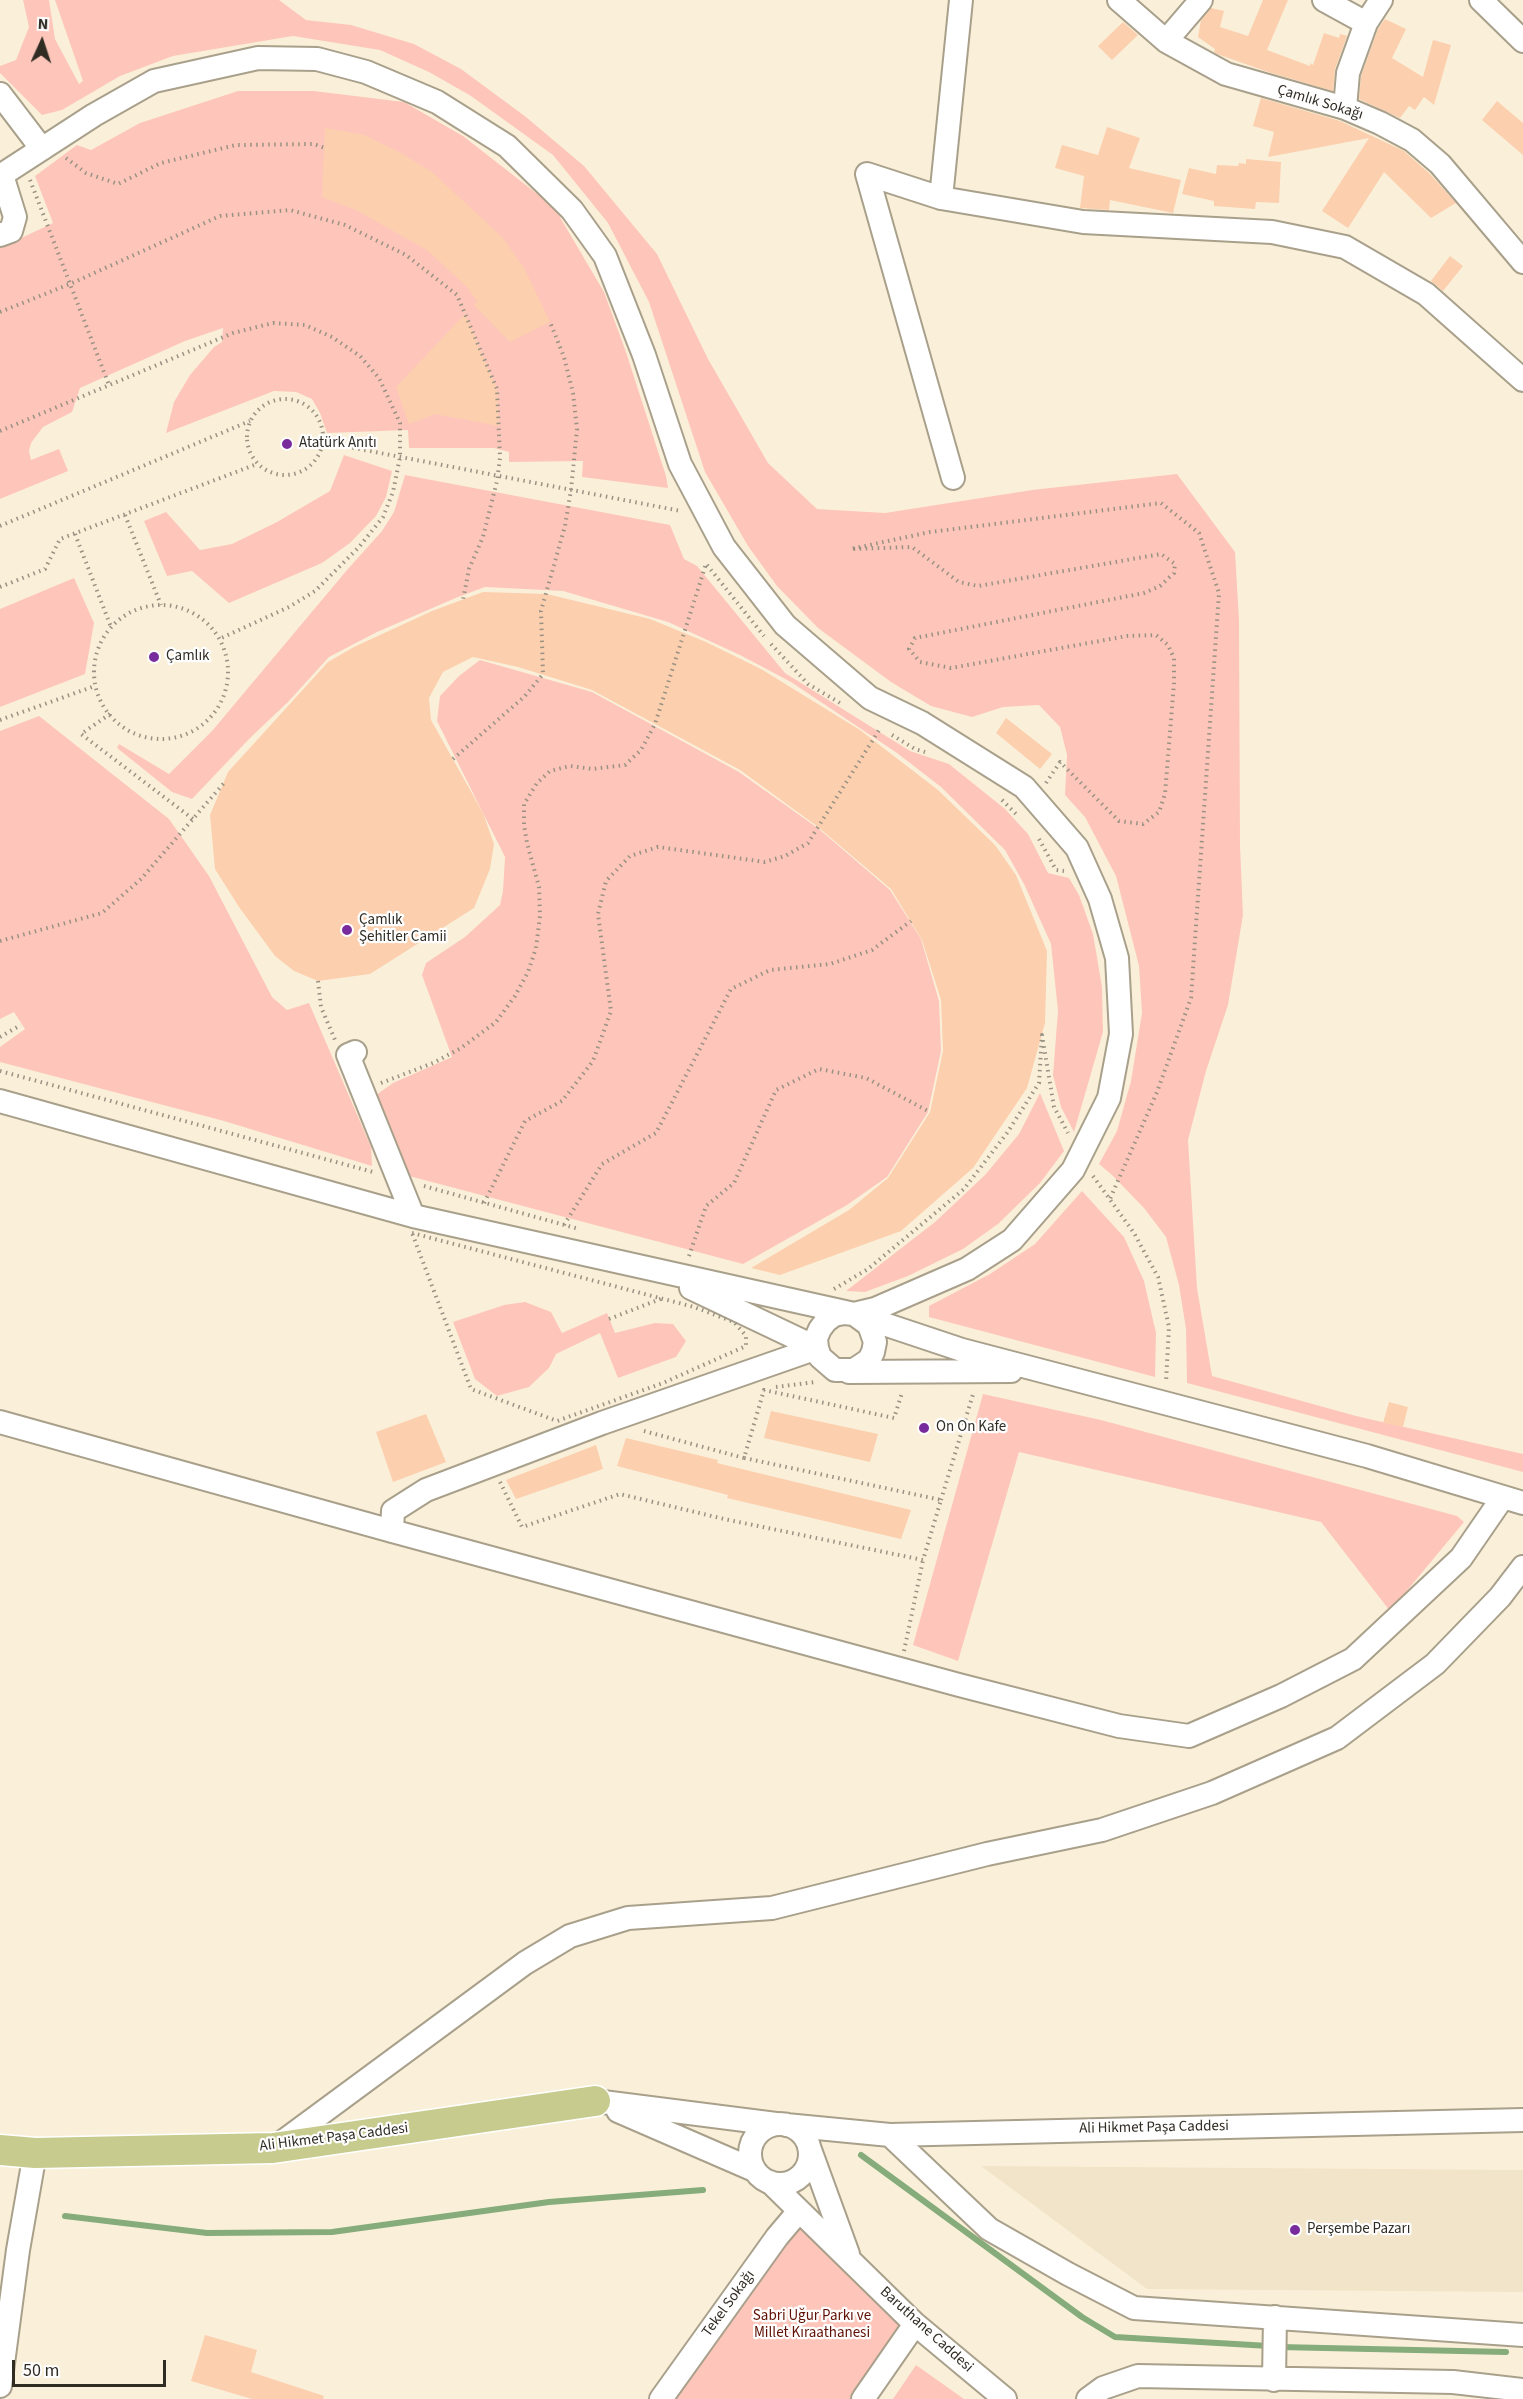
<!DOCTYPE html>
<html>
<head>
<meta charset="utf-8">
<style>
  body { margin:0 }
  #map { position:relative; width:1523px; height:2399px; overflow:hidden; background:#faf0da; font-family:"Source Sans 3",sans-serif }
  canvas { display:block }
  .north { position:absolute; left:12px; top:12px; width:60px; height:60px; -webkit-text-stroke:4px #fefefe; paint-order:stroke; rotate:3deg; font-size:16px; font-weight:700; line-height:24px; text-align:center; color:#302c24 }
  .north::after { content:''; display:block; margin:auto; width:21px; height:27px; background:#302c24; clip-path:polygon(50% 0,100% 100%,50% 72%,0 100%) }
  .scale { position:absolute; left:12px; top:2360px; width:154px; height:27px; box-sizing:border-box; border:3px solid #302c24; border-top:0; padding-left:8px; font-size:18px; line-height:21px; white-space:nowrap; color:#302c24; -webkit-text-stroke:4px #fefefe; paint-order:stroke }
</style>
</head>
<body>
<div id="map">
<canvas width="1523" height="2399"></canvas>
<div class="north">N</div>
<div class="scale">50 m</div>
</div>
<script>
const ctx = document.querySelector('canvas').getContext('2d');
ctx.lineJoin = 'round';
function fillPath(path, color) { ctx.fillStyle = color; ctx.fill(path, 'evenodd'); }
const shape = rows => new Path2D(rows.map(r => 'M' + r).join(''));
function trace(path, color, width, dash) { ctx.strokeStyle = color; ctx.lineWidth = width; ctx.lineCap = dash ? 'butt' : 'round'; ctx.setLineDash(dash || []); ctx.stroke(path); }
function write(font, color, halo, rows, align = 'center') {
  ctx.font = font + ' "Source Sans 3",sans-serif'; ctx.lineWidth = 4.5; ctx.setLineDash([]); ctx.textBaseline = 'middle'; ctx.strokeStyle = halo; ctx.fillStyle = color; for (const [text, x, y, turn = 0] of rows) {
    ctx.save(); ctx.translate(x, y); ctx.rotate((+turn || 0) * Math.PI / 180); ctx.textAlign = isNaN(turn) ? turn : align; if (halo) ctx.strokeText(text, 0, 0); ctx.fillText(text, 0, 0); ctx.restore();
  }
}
fillPath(shape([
  [981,2166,1523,2170,1523,2292,1147,2289]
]), '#f2e4c8');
fillPath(shape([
  [23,0,49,0,55,39,79,84,83,81,55,0,279,0,306,20,351,25,414,44,461,69,526,117,584,166,657,254,708,359,768,463,817,509,885,513,1032,490,1177,474,1235,552,1239,620,1240,845,1243,915,1228,1005,1206,1071,1188,1140,1197,1288,1212,1376,1356,1416,1523,1454,1523,1472,1187,1383,1186,1329,1179,1285,1166,1237,1144,1208,1112,1175,1099,1164,1117,1131,1131,1081,1142,1013,1139,966,1116,876,1085,817,1065,795,1067,755,1060,727,1039,705,1003,707,972,717,931,706,891,682,818,628,777,586,748,546,705,472,649,302,608,223,553,155,471,96,429,72,380,50,293,36,173,56,120,76,62,110,42,115,0,73,0,66,16,60,29,27],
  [238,91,314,91,404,102,463,136,554,207,604,292,626,352,666,476,668,488,582,477,583,461,509,462,509,452,494,448,409,448,408,430,327,433,320,413,312,399,296,392,274,391,166,433,174,402,190,375,214,347,222,342,223,328,185,341,80,388,72,412,43,427,31,443,29,451,31,460,59,449,68,471,0,499,0,248,53,223,35,176,77,145,91,150,140,123],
  [344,455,392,471,386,497,376,516,350,543,322,563,229,603,192,571,167,576,144,521,166,512,200,550,232,544,277,522,330,491],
  [405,475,670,525,684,559,697,566,785,673,910,751,949,764,1005,809,1028,834,1048,873,1069,878,1079,895,1093,934,1102,987,1103,1032,1074,1132,1061,1107,1053,1075,1058,1011,1051,944,1024,884,1005,850,941,787,897,753,791,682,740,655,668,622,563,591,485,587,458,597,377,632,329,657,288,702,250,738,192,799,172,792,117,748,119,744,169,774,212,731,347,570,382,531,394,512],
  [74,578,94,623,85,674,0,707,0,609],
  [480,660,592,692,739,772,819,829,890,890,921,939,939,1001,941,1051,928,1112,887,1177,847,1205,743,1264,409,1176,376,1095,393,1083,452,1057,422,975,426,963,465,937,500,905,503,891,505,857,437,721,440,696,459,676],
  [39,716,169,819,209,876,272,997,287,1010,309,1003,371,1147,372,1166,224,1121,0,1062,0,1047,25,1029,14,1012,0,1019,0,731],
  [1040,1093,1064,1151,1040,1183,998,1224,963,1249,908,1276,865,1292,846,1291,935,1222,985,1175,1019,1134],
  [1082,1191,1124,1237,1144,1281,1156,1333,1155,1377,929,1317,929,1306,990,1274,1035,1244],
  [525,1302,551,1312,562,1333,607,1313,615,1333,655,1323,673,1324,686,1341,676,1357,618,1378,600,1333,556,1354,549,1368,529,1387,497,1396,475,1379,453,1322,504,1305],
  [983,1394,1101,1420,1457,1516,1464,1522,1390,1611,1321,1522,1019,1452,958,1661,913,1645],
  [804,2215,915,2324,863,2399,663,2399],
  [916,2365,964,2399,893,2399]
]), '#fec6ba');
trace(shape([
  [861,2155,1082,2317,1115,2337,1269,2346],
  [65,2216,207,2233,332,2232,549,2202,703,2190],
  [1279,2347,1506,2352]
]), '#85ac7a', 6);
fillPath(shape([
  [1263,0,1288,0,1267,50,1310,66,1310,63,1313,65,1324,33,1339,38,1340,34,1347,36,1335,69,1333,91,1268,72,1217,54,1214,52,1215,49,1198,37,1201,20,1211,8,1224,11,1220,27,1248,36],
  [1385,19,1406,29,1392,58,1423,77,1433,40,1451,45,1434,105,1424,97,1415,110,1409,106,1400,118,1359,99,1361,76,1378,29],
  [1123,22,1138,35,1112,60,1098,46],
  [1261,98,1340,121,1404,151,1430,174,1456,203,1431,218,1384,172,1348,228,1322,211,1369,138,1268,157,1274,132,1253,126],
  [1497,101,1523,123,1523,155,1482,120],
  [1107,127,1140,138,1129,168,1181,180,1173,213,1110,200,1109,210,1080,208,1084,176,1055,168,1062,145,1098,155],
  [325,128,364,135,399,152,432,172,503,238,524,268,550,322,510,342,474,305,477,301,467,287,427,250,356,210,322,197],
  [1246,159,1281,162,1279,203,1256,202,1255,209,1214,206,1214,201,1182,194,1189,168,1216,174,1217,165,1238,166,1239,163,1246,164],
  [1450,256,1463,266,1443,291,1431,281],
  [465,314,497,389,499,426,435,414,409,424,396,387],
  [483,592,547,594,650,619,706,642,761,669,860,730,938,790,995,845,1016,875,1047,951,1045,1023,1027,1088,973,1168,901,1231,780,1275,751,1268,849,1210,888,1178,930,1112,943,1051,941,1000,922,940,891,889,818,827,740,770,592,690,518,667,473,657,443,672,429,698,431,720,483,813,494,844,490,869,474,908,370,974,318,981,294,971,275,956,239,907,215,869,210,815,228,772,328,662,354,647,432,611],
  [1006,718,1052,754,1040,769,996,733],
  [1389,1402,1408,1407,1403,1427,1383,1423],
  [771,1411,878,1434,870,1462,764,1438],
  [426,1414,446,1462,393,1482,376,1432],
  [626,1438,718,1460,717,1463,911,1510,901,1539,727,1498,728,1495,617,1466],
  [596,1445,603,1469,516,1499,506,1480],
  [205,2335,257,2350,251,2372,324,2396,323,2399,252,2399,191,2381]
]), '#fccfae');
const minor = shape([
  [1119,0,1166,41,1226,74,1345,108,1380,123,1412,140,1440,164,1523,262],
  [1324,0,1366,23],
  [1481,0,1523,41],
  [1166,41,1201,0],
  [0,94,42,149],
  [1345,108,1348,73,1366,23,1381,0],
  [0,176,94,115,154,81,258,58,317,59,366,72,437,102,507,146,572,210,605,256,644,355,680,464,724,547,785,625,870,698,922,723,1024,787,1077,848,1100,899,1117,958,1121,1034,1109,1098,1073,1170,1012,1240,967,1269,875,1309,854,1314,844,1313,834,1315,826,1321,820,1329,816,1338,817,1348,820,1357,835,1370,854,1370,869,1360,873,1352,875,1342,869,1325,854,1314],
  [941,198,961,0],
  [0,235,11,231,15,217,2,175],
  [953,478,867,174,941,198,1083,222,1272,232,1345,247,1426,294,1523,380],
  [355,1052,348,1055,413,1216],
  [0,1101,413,1216,854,1314,962,1350,1367,1456,1523,1503],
  [691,1288,817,1348],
  [849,1372,1011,1371],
  [0,1422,392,1531,959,1685,1119,1726,1189,1736,1281,1696,1353,1659,1461,1558,1503,1497],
  [392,1531,393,1511,426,1490,602,1423,817,1348],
  [595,2101,776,2124],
  [618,2111,754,2170],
  '750 2154a30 30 0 1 1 60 0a30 30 0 1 1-60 0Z',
  [786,2125,890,2135,1523,2120],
  [890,2135,989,2229,1068,2274,1134,2308,1523,2335],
  [277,2146,525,1963,570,1936,628,1918,772,1908,987,1854,1102,1830,1212,1793,1337,1738,1435,1664,1500,1597,1523,1567],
  [809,2147,848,2254],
  [770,2182,915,2324,1005,2399],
  [1274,2380,1275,2317],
  [0,2386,18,2250,35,2153],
  [661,2399,777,2237,799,2211],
  [863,2399,915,2324],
  [1088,2399,1103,2388,1138,2376,1453,2382,1523,2390]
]);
const major = shape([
  [0,2150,35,2153,273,2148,595,2101]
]);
trace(minor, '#a9a08b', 26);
trace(major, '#fff', 33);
trace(shape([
  [66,158,86,173,118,184,161,163,236,145,314,144,325,148],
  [30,180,109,385],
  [0,312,70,284,220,216,290,210,345,225,406,255,457,295,497,389,500,458,497,481,483,537,469,569,463,600],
  '247 437a38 38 0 1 1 76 0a38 38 0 1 1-76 0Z',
  [0,431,233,333,273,323,305,325,332,337,360,356,379,378,400,423,400,457,393,492,383,517,359,547,315,591,289,607,219,639],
  [323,442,681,511],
  [125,515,161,605],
  [0,526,250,421],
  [75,534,111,627],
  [707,565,764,636],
  [0,587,45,569,60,539,257,464],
  '94 672a67 67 0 1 1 134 0a67 67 0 1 1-134 0Z',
  [771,644,808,684,840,703],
  [110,714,81,734,193,819],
  [0,720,95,686],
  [892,735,915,749,925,752],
  [453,759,525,696,543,674,541,611,565,526,571,490,577,429,573,393,564,357,550,322],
  [1046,783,1060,762,1119,821,1143,824,1159,812,1165,794,1174,683,1174,658,1168,645,1156,635,1127,636,951,668,920,662,909,649,915,638,1144,593,1160,586,1174,573,1175,564,1161,554,978,586,959,582,912,547,851,549,930,532,1161,503,1199,533,1219,593,1191,998,1157,1092,1110,1199],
  [1002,800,1018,816],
  [1039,839,1056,870,1064,871],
  [0,941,102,913,141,879,224,783],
  [318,981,321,1007,335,1040],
  [0,1037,21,1025],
  [0,1071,373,1172],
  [381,1083,433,1063,461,1048,496,1022,515,996,528,972,536,948,540,916,539,887,527,843,524,825,524,804,537,783,550,771,570,766,593,769,625,765,641,750,655,724,706,564],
  [1093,1176,1134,1233,1158,1277,1169,1327,1166,1382],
  [424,1186,579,1229],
  [484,1203,525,1121,562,1101,593,1061,611,1011,598,914,606,881,630,856,658,847,765,862,785,856,808,843,881,727],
  [564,1225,602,1164,656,1133,731,989,770,970,830,964,872,950,911,921],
  [412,1233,694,1307,734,1322,746,1336,746,1346,663,1383,557,1421,471,1389,412,1233],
  [689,1256,706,1206,734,1183,776,1090,819,1069,866,1078,930,1112],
  [834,1289,868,1269,964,1189,1007,1133,1039,1083,1042,1035,1054,1107,1068,1133],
  [609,1319,663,1298],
  [776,1387,816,1382],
  [644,1431,744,1458],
  [500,1482,522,1527,620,1494,724,1519,923,1560,941,1500,744,1458,764,1390,894,1418,902,1393],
  [941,1500,974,1391],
  [904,1651,923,1560]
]), '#999283', 4, [1.5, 4.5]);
trace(minor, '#fff', 22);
trace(major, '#c7cb8e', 30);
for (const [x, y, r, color] of [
  [287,444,6,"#782b9d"],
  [154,657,6,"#782b9d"],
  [347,930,6,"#782b9d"],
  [924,1428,6,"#782b9d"],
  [1295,2230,6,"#782b9d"]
]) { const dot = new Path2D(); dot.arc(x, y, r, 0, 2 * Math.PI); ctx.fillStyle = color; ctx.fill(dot); trace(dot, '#fefefe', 2); }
write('15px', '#302c24', '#fefefe', [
  ["Çamlık Sokağı",1320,103,17],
  ["Ali Hikmet Paşa Caddesi",1154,2128,-1],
  ["Ali Hikmet Paşa Caddesi",334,2138,-7],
  ["Tekel Sokağı",729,2304,-54],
  ["Baruthane Caddesi",926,2330,42]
]);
write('15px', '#302c24', '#fefefe', [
  ["Atatürk Anıtı",299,444],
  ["Çamlık",166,657],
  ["Çamlık",359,921],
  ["Şehitler Camii",359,938],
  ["On On Kafe",936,1428],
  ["Perşembe Pazarı",1307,2230]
], 'left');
write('15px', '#601004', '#fefefe', [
  ["Sabri Uğur Parkı ve",812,2317],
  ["Millet Kıraathanesi",812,2334]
]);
</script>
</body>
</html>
